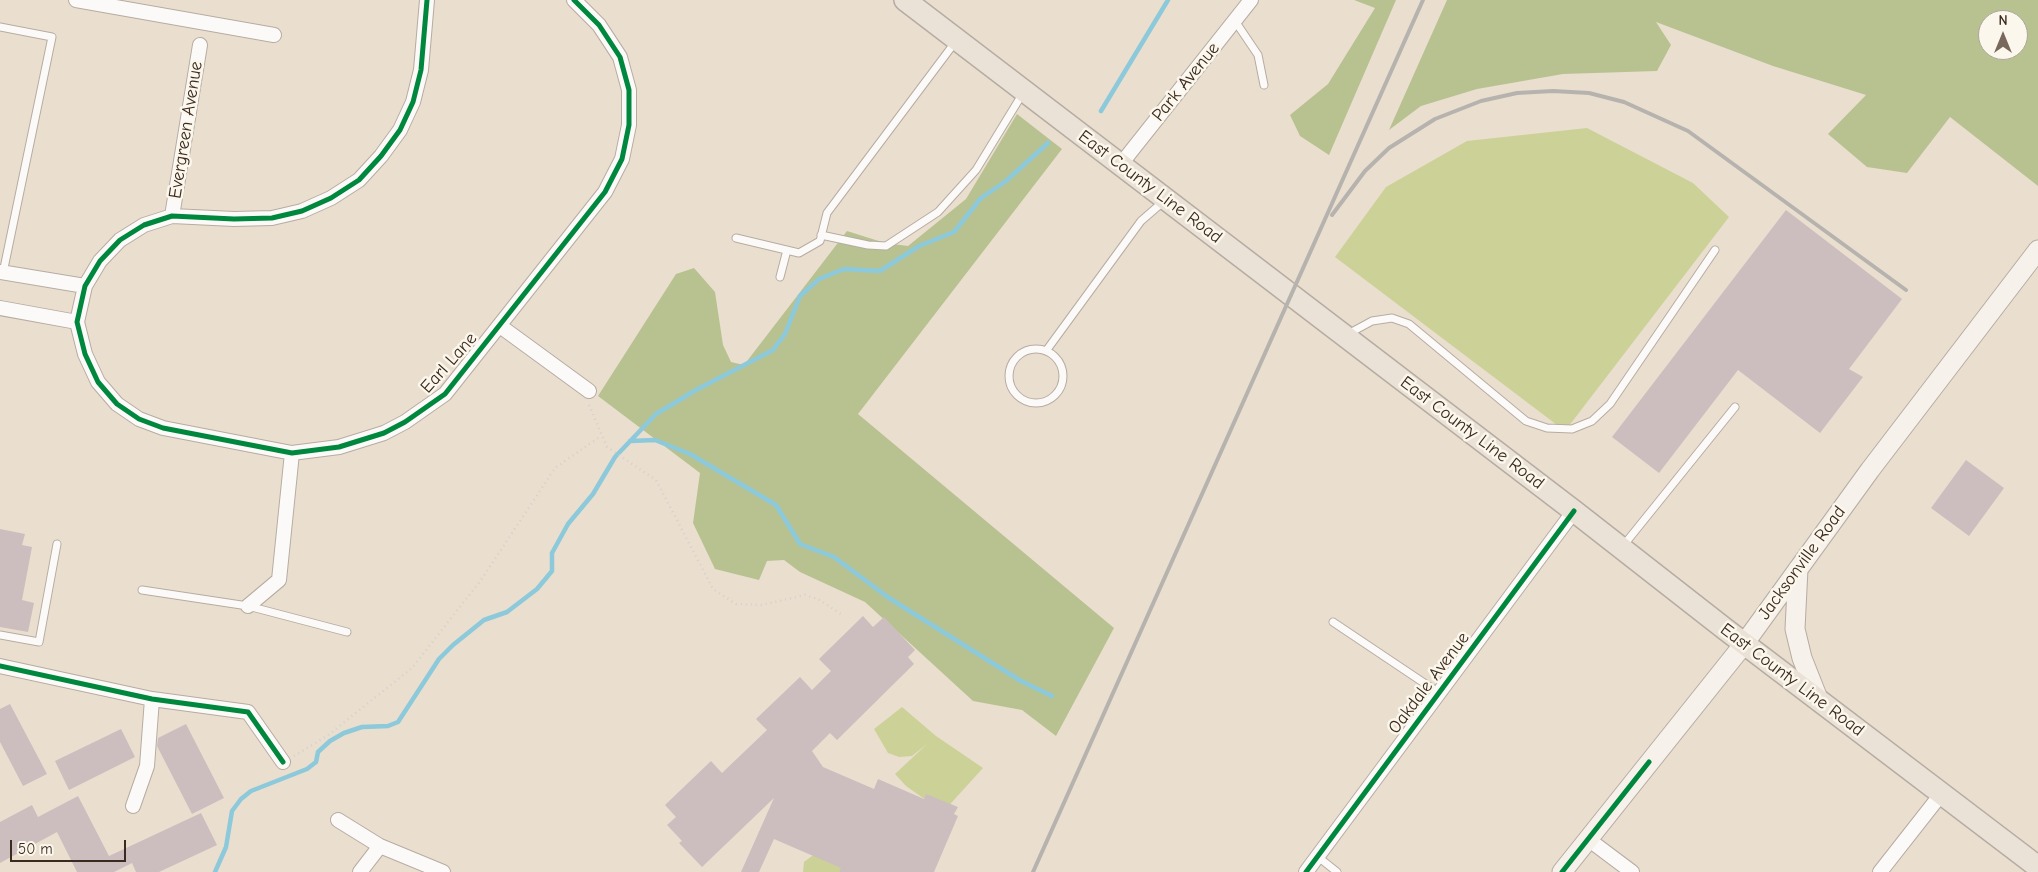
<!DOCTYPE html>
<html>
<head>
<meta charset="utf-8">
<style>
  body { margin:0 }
  #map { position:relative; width:2038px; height:872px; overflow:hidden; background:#eadecf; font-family:"Comic Neue",sans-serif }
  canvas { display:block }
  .north { position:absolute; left:1978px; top:10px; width:50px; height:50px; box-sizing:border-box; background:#fbf7ec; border:1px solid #aea59a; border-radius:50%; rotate:0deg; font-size:14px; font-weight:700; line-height:20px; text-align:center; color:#3b2a1e }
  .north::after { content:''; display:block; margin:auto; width:18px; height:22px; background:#78695c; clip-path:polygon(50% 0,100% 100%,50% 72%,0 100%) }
  .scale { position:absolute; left:10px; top:840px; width:116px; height:22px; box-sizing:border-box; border:2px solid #3b2a1e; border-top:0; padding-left:6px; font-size:15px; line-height:18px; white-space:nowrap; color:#3b2a1e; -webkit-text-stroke:4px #fbf7ec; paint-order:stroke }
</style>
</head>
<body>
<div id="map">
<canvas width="2038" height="872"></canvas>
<div class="north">N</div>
<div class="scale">50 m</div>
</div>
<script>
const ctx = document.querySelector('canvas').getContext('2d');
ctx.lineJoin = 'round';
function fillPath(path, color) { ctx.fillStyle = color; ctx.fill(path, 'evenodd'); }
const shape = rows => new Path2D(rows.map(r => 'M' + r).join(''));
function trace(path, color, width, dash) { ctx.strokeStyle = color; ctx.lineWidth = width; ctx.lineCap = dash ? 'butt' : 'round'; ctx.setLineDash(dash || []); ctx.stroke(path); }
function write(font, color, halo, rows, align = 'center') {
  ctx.font = font + ' "Comic Neue",sans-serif'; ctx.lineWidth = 5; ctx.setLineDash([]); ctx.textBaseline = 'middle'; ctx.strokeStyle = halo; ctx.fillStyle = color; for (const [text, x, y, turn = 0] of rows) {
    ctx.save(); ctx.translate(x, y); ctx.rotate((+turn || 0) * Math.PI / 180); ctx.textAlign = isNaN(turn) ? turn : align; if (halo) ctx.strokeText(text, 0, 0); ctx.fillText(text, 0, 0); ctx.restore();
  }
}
fillPath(shape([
  [1587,128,1693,183,1729,217,1565,431,1335,257,1386,187,1467,141],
  [902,707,936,736,983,768,943,812,906,786,895,774,927,744,912,756,899,757,888,753,874,729],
  [832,841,853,872,803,872,804,862]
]), '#ccd197');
fillPath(shape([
  [1354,0,1396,0,1329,155,1300,136,1290,115,1328,84,1375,8],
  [1447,0,2038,0,2038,186,1950,117,1907,173,1867,167,1828,134,1866,95,1773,66,1656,22,1671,45,1657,71,1563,74,1477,89,1421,106,1389,130],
  [1988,20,2018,20,2018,50,1988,50],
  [1017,114,1062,149,858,414,1114,628,1056,736,1022,710,973,701,865,602,800,572,784,560,767,561,759,580,715,569,693,523,700,473,598,396,676,274,694,268,715,292,723,345,731,362,744,365,847,231,885,243,908,246,966,199]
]), '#b8c291');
trace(shape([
  [1101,111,1168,0],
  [630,441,655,440,690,454,776,505,800,544,834,557,889,598,1021,681,1052,696],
  [215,872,226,847,232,811,241,799,251,791,307,769,316,762,318,752,330,741,344,733,362,727,388,726,398,722,439,659,453,645,484,620,507,612,537,589,552,571,552,553,568,524,593,494,615,457,656,414,696,390,773,350,785,334,800,296,819,279,844,269,880,271,919,246,954,232,981,198,1006,181,1048,143]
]), '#8bc9db', 4.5);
fillPath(shape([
  [1786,210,1902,299,1849,369,1863,377,1820,433,1738,370,1659,473,1612,437],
  [1966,460,2004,488,1969,536,1931,508],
  [0,529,25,534,22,545,32,547,22,600,34,603,28,632,0,627],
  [863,616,873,627,884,617,915,650,908,657,914,664,837,740,830,733,812,751,823,767,874,789,878,779,924,799,926,794,958,807,954,814,958,816,934,872,839,872,841,868,774,839,759,872,741,872,774,798,702,867,679,843,682,841,667,825,676,817,665,805,711,761,722,773,767,730,756,719,800,677,812,690,831,671,819,659],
  [10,704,47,774,23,786,0,742,0,709],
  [186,724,224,798,192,814,157,746,158,738],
  [121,729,135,757,69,790,55,761],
  [78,796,109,856,201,813,217,845,159,872,136,872,132,863,114,872,77,872,57,832,0,863,0,822,32,805,38,817]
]), '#ccbebe');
const lane = shape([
  [1235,21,1258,55,1264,85],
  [0,27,52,37,3,273],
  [821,235,868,245,886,246,938,212,976,170,1023,93],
  [736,238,799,253,820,241,827,213,956,41],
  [780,277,787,250],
  [1348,334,1372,321,1392,318,1409,324,1526,421,1547,428,1572,429,1592,421,1610,404,1715,250],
  '1009 376a27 27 0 1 1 54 0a27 27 0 1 1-54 0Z',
  [1046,351,1141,221,1164,201],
  [1623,546,1735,407],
  [142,590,248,606,347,632],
  [1333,622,1439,693],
  [0,635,39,642,57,544],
  [1317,856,1337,872]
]);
const street = shape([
  [76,0,274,35],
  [427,0,421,70,413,102,400,130,381,156,359,180,331,198,302,211,272,218,234,219,172,216,144,225,120,240,100,261,85,286,77,322,85,354,98,382,117,404,139,419,163,428,292,453,339,447,384,433,405,422,445,394,605,192,622,159,629,125,629,90,620,57,599,25,574,0],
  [1121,164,1251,0],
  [172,216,200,45],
  [0,272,85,286],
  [0,308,77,322],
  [500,326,589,391],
  [248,606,279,580,292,453],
  [0,666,152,699,248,712,283,762],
  [133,806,147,766,152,699],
  [338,820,380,846,443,872],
  [1588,839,1632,872],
  [360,872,380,846],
  [1306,872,1574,511],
  [1880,872,1942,793]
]);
const secondary = shape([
  [1798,569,1795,629,1802,658,1819,701],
  [1562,872,1744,644,1870,470,2038,250]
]);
const primary = shape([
  [905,0,1574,511,1725,629,2038,867]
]);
trace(lane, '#b6aca2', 9);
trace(street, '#b6aca2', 16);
trace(secondary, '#b6aca2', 21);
trace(primary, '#b6aca2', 24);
trace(shape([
  [589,405,607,447,656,480,713,589,736,604,762,605,805,595,818,599,841,614],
  [294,756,327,736,412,668,481,580,555,468,601,436]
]), '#d5d0cc', 2.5, [1, 4]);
trace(lane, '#fcfaf8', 7);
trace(street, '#fcfaf8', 14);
trace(secondary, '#f6f1ea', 19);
trace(primary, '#ebe2d7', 21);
trace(shape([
  [1332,215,1365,171,1389,148,1435,119,1481,101,1517,93,1553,91,1589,93,1624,102,1688,131,1906,290],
  [1033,872,1423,0]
]), '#b6b3af', 4);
trace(shape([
  [427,0,421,70,413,102,400,130,381,156,359,180,331,198,302,211,272,218,234,219,172,216,144,225,120,240,100,261,85,286,77,322,85,354,98,382,117,404,139,419,163,428,292,453,339,447,384,433,405,422,445,394,605,192,622,159,629,125,629,90,620,57,599,25,574,0],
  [0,666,152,699,248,712,283,762],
  [1306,872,1574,511],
  [1562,872,1649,762]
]), '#00873e', 5);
write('18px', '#3b2a1e', '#fbf7ec', [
  ["Park Avenue",1186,82,-51],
  ["Evergreen Avenue",186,130,-81],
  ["East County Line Road",1150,187,37],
  ["Earl Lane",449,363,-48],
  ["East County Line Road",1472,433,37],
  ["Jacksonville Road",1802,563,-54],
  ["East County Line Road",1792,680,37],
  ["Oakdale Avenue",1429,683,-53]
]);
</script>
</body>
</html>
